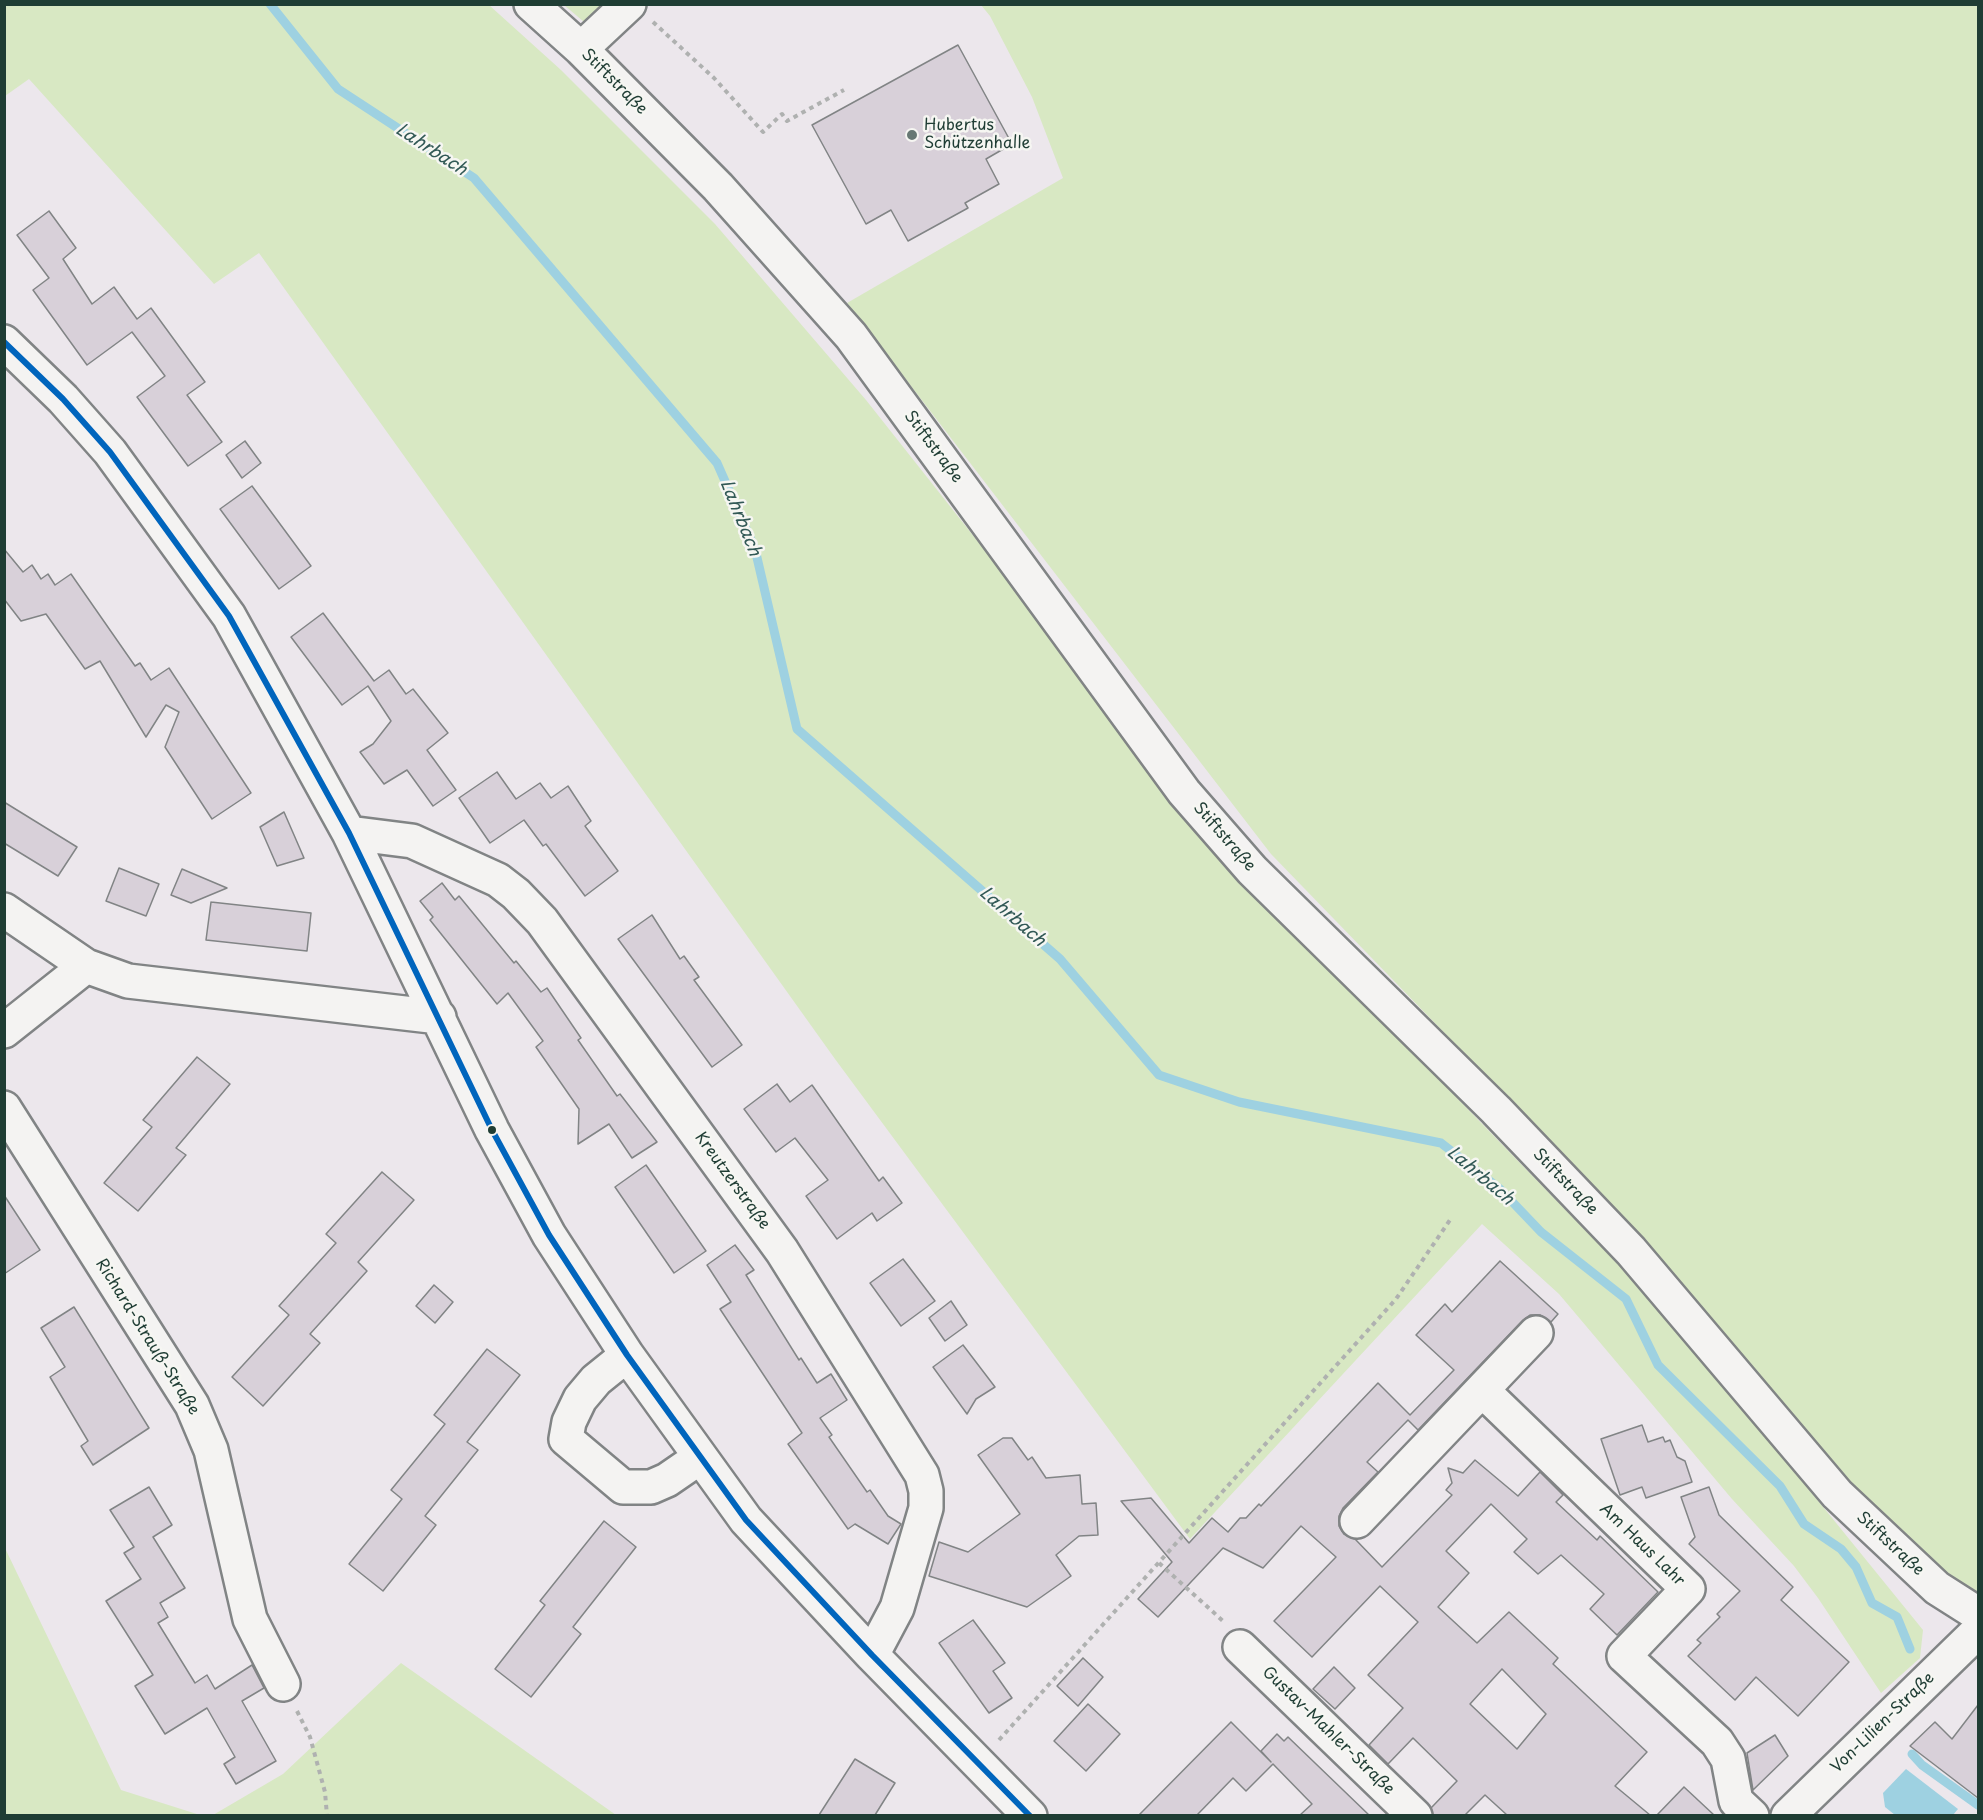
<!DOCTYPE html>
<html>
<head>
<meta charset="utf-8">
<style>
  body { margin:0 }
  #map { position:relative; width:1983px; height:1820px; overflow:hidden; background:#ece7ec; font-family:"Playpen Sans",sans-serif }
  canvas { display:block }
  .frame { position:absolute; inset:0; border:6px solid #1f3d34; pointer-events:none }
</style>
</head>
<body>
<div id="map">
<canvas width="1983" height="1820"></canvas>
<div class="frame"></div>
</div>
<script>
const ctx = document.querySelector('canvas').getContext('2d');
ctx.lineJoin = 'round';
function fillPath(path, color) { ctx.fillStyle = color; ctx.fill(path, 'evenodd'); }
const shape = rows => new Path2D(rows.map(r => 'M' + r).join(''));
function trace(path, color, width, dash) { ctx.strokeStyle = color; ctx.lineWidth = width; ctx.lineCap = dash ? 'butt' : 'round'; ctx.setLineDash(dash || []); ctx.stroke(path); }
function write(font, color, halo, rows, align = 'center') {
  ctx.font = font + ' "Playpen Sans",sans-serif'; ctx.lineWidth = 5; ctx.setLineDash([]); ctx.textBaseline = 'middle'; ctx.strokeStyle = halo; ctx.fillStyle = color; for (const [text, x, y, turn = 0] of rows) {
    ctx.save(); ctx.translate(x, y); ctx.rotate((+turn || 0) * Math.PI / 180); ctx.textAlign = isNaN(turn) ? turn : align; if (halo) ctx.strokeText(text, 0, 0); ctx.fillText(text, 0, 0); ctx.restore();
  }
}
fillPath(shape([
  [5,5,489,5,561,70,715,224,866,400,1244,878,1615,1261,1772,1444,1923,1630,1920,1658,1881,1693,1818,1598,1794,1566,1732,1499,1559,1294,1482,1224,1190,1539,835,1059,259,253,214,284,29,79,5,96],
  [564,5,627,5,590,27],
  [981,5,1978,5,1978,1591,1969,1590,1930,1564,1868,1503,1810,1441,1643,1238,1271,854,847,303,1063,178,1032,97,990,16],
  [4,1546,121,1790,200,1815,5,1815],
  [401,1663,616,1815,213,1815,283,1774]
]), '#d8e8c3');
fillPath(shape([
  [1906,1769,1958,1809,1953,1815,1895,1815,1885,1807,1883,1793]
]), '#9ed1e1');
trace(shape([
  [270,4,338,89,474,178,717,463,755,549,797,729,1060,959,1159,1075,1239,1102,1441,1143,1500,1189,1541,1232,1626,1299,1658,1365,1780,1486,1804,1524,1841,1549,1856,1567,1872,1603,1897,1617,1910,1649],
  [1912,1754,1922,1765,1978,1805]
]), '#9ed1e1', 9);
const building = shape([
  [958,45,1012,144,986,159,999,184,965,203,968,208,908,241,891,210,866,224,812,125,958,45],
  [49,211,76,248,63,259,92,304,114,287,137,319,151,308,205,382,187,395,222,442,188,466,137,397,165,376,132,332,87,365,33,290,49,278,17,235,49,211],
  [245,441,261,463,242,478,226,455,245,441],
  [252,486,311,566,279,589,220,509,252,486],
  [4,549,23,572,32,565,41,579,48,574,55,585,71,574,135,666,140,663,151,680,169,668,251,793,212,819,165,747,179,712,166,705,146,737,100,661,85,669,46,614,21,621,4,599,4,549],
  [323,613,374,681,389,670,406,694,413,689,448,733,427,750,456,790,433,806,407,770,384,784,360,752,373,744,391,721,368,686,342,705,291,637,323,613],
  [497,772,516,799,540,783,551,798,568,786,591,821,585,826,618,871,585,896,546,844,543,846,524,820,490,843,459,798,497,772],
  [4,802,77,847,58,876,4,843,4,802],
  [284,812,304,858,277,866,260,827,284,812],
  [119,868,159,884,146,916,106,901,119,868],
  [182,869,227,888,191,903,171,895,182,869],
  [442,883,455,900,459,896,514,963,516,961,541,992,547,988,581,1038,578,1040,617,1096,620,1094,657,1142,632,1158,609,1124,578,1144,579,1109,536,1047,543,1041,508,993,497,1004,430,920,433,917,420,901,442,883],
  [211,902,311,913,307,951,206,940,211,902],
  [652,915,680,959,684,956,699,977,694,980,742,1045,712,1067,618,939,652,915],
  [197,1057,230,1084,176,1148,186,1155,138,1211,104,1183,152,1127,143,1120,197,1057],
  [777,1084,790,1102,812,1085,879,1181,883,1177,902,1203,877,1221,872,1213,837,1239,806,1196,828,1180,795,1138,776,1152,744,1109,777,1084],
  [646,1165,706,1251,674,1273,615,1187,646,1165],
  [382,1172,414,1200,358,1262,367,1271,310,1334,320,1343,263,1406,232,1377,289,1315,279,1306,336,1243,326,1234,382,1172],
  [4,1195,40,1250,4,1274,4,1195],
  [735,1245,754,1270,746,1275,799,1360,801,1358,817,1383,831,1374,847,1400,820,1418,832,1435,829,1437,867,1492,870,1490,888,1516,901,1524,888,1544,855,1524,848,1529,788,1444,802,1433,720,1309,731,1302,707,1265,735,1245],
  [903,1259,935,1301,901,1326,870,1283,903,1259],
  [1500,1261,1558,1314,1551,1322,1540,1315,1530,1315,1523,1320,1418,1430,1408,1420,1367,1462,1378,1472,1343,1508,1339,1516,1339,1526,1344,1534,1355,1539,1382,1567,1452,1495,1446,1490,1452,1483,1448,1468,1463,1473,1475,1460,1518,1496,1540,1472,1563,1495,1556,1502,1597,1540,1600,1536,1658,1592,1617,1635,1590,1609,1604,1594,1561,1555,1538,1574,1514,1552,1527,1539,1491,1504,1446,1551,1469,1573,1438,1607,1477,1643,1509,1612,1558,1658,1553,1664,1647,1752,1615,1786,1650,1815,1507,1815,1485,1795,1465,1815,1433,1815,1431,1808,1457,1781,1413,1738,1388,1764,1369,1745,1403,1708,1368,1675,1418,1622,1380,1586,1312,1657,1274,1621,1336,1557,1301,1526,1263,1568,1223,1548,1158,1617,1138,1599,1172,1562,1121,1501,1151,1498,1189,1543,1212,1518,1228,1532,1240,1518,1246,1518,1259,1504,1261,1506,1378,1383,1410,1415,1454,1370,1416,1335,1445,1304,1452,1312,1500,1261],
  [1502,1669,1546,1714,1517,1749,1470,1704,1502,1669],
  [434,1285,453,1302,435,1323,416,1306,434,1285],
  [951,1301,967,1325,945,1341,929,1318,951,1301],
  [74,1307,149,1428,93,1465,81,1446,88,1441,50,1377,65,1367,41,1328,74,1307],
  [963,1345,995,1387,976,1399,967,1414,933,1367,963,1345],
  [487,1349,520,1375,467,1442,478,1450,425,1516,436,1525,383,1591,349,1564,402,1499,391,1490,445,1424,434,1415,487,1349],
  [1642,1425,1648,1442,1663,1437,1665,1442,1670,1440,1677,1457,1685,1461,1692,1482,1646,1498,1642,1487,1620,1495,1601,1439,1642,1425],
  [1003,1438,1012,1438,1028,1460,1032,1457,1046,1478,1080,1475,1082,1504,1096,1503,1098,1535,1079,1536,1056,1555,1071,1576,1027,1607,929,1576,939,1542,968,1552,1020,1514,978,1455,1003,1438],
  [149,1487,172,1525,153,1537,185,1588,160,1603,168,1617,158,1623,195,1683,207,1675,215,1689,252,1665,264,1688,242,1701,276,1761,236,1784,224,1764,235,1757,207,1708,165,1734,135,1686,153,1675,106,1601,141,1579,124,1553,134,1547,110,1510,149,1487],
  [1709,1487,1719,1515,1793,1587,1781,1600,1849,1662,1798,1716,1756,1677,1735,1700,1688,1656,1701,1643,1697,1640,1720,1617,1717,1614,1740,1591,1689,1544,1695,1537,1681,1497,1709,1487],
  [604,1521,636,1547,573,1627,581,1634,531,1697,495,1669,545,1605,540,1601,604,1521],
  [973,1620,1005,1663,993,1671,1012,1698,989,1713,939,1643,973,1620],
  [1083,1658,1103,1677,1078,1706,1057,1686,1083,1658],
  [1334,1667,1355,1688,1335,1709,1313,1689,1334,1667],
  [1088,1704,1120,1734,1086,1771,1054,1741,1088,1704],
  [1978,1705,1978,1798,1910,1746,1935,1722,1952,1739,1978,1705],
  [1231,1722,1271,1762,1261,1751,1277,1734,1284,1741,1288,1737,1369,1815,1300,1815,1312,1804,1273,1764,1246,1791,1233,1778,1197,1815,1139,1815,1231,1722],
  [1775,1735,1788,1756,1753,1790,1747,1753,1775,1735],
  [855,1759,895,1783,875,1815,819,1815,855,1759],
  [1684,1787,1714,1815,1657,1815,1684,1787]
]);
fillPath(building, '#d8d0d9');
trace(building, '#818485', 1.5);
const minor = shape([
  [531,4,581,49,718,187,851,336,1184,792,1252,870,1496,1110,1631,1251,1837,1494,1937,1588,1978,1614],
  [581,49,629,4],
  [4,342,63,399,110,452,229,616,349,833,492,1130,549,1235,627,1355,746,1520,872,1655,1030,1816],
  [349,833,412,841,498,880,516,894,542,921,782,1251,922,1475,926,1491,926,1508,897,1608,872,1655],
  [4,910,86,966,128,981,439,1017],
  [4,1031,86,966],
  [4,1108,192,1405,211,1450,250,1619,283,1684],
  [627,1355,596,1380,580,1399,569,1422,566,1439,623,1487,651,1487,667,1480,699,1458],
  [1482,1390,1688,1589,1624,1656,1717,1742,1728,1759,1736,1801,1752,1816],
  [1357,1521,1536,1333],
  [1240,1647,1415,1816],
  [1788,1816,1978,1631]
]);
trace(minor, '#818485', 38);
trace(shape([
  [653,22,714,78,763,132,782,114,787,121,844,90],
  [1159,1563,1223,1621],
  [297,1711,310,1737,325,1792,327,1816],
  [999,1740,1396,1299,1450,1220]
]), '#afb1b0', 4, [4.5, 4.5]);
trace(minor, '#f4f3f2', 33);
trace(shape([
  [4,342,63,399,110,452,229,616,349,833,492,1130,549,1235,627,1355,746,1520,872,1655,1030,1816]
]), '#0065bd', 6);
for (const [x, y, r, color] of [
  [912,135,6,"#677874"],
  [492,1130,5,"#1f3d34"]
]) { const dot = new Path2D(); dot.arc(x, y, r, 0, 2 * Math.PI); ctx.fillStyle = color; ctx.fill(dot); trace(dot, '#f6f6f2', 2); }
write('16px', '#1f3d34', '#f6f6f2', [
  ["Stiftstraße",614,82,45],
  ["Stiftstraße",933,447,53],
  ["Stiftstraße",1224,837,49],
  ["Kreutzerstraße",732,1181,54],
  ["Stiftstraße",1565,1182,46],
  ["Richard-Strauß-Straße",147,1337,58],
  ["Stiftstraße",1890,1544,43],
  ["Am Haus Lahr",1642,1545,44],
  ["Von-Lilien-Straße",1883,1723,-44],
  ["Gustav-Mahler-Straße",1328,1731,44]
]);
write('16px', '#1f3d34', '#f6f6f2', [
  ["Hubertus",924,126],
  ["Schützenhalle",924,144]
], 'left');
write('italic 18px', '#325956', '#f6f6f2', [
  ["Lahrbach",431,150,33],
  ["Lahrbach",740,518,68],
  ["Lahrbach",1012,917,41],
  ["Lahrbach",1480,1176,40]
]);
</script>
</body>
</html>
